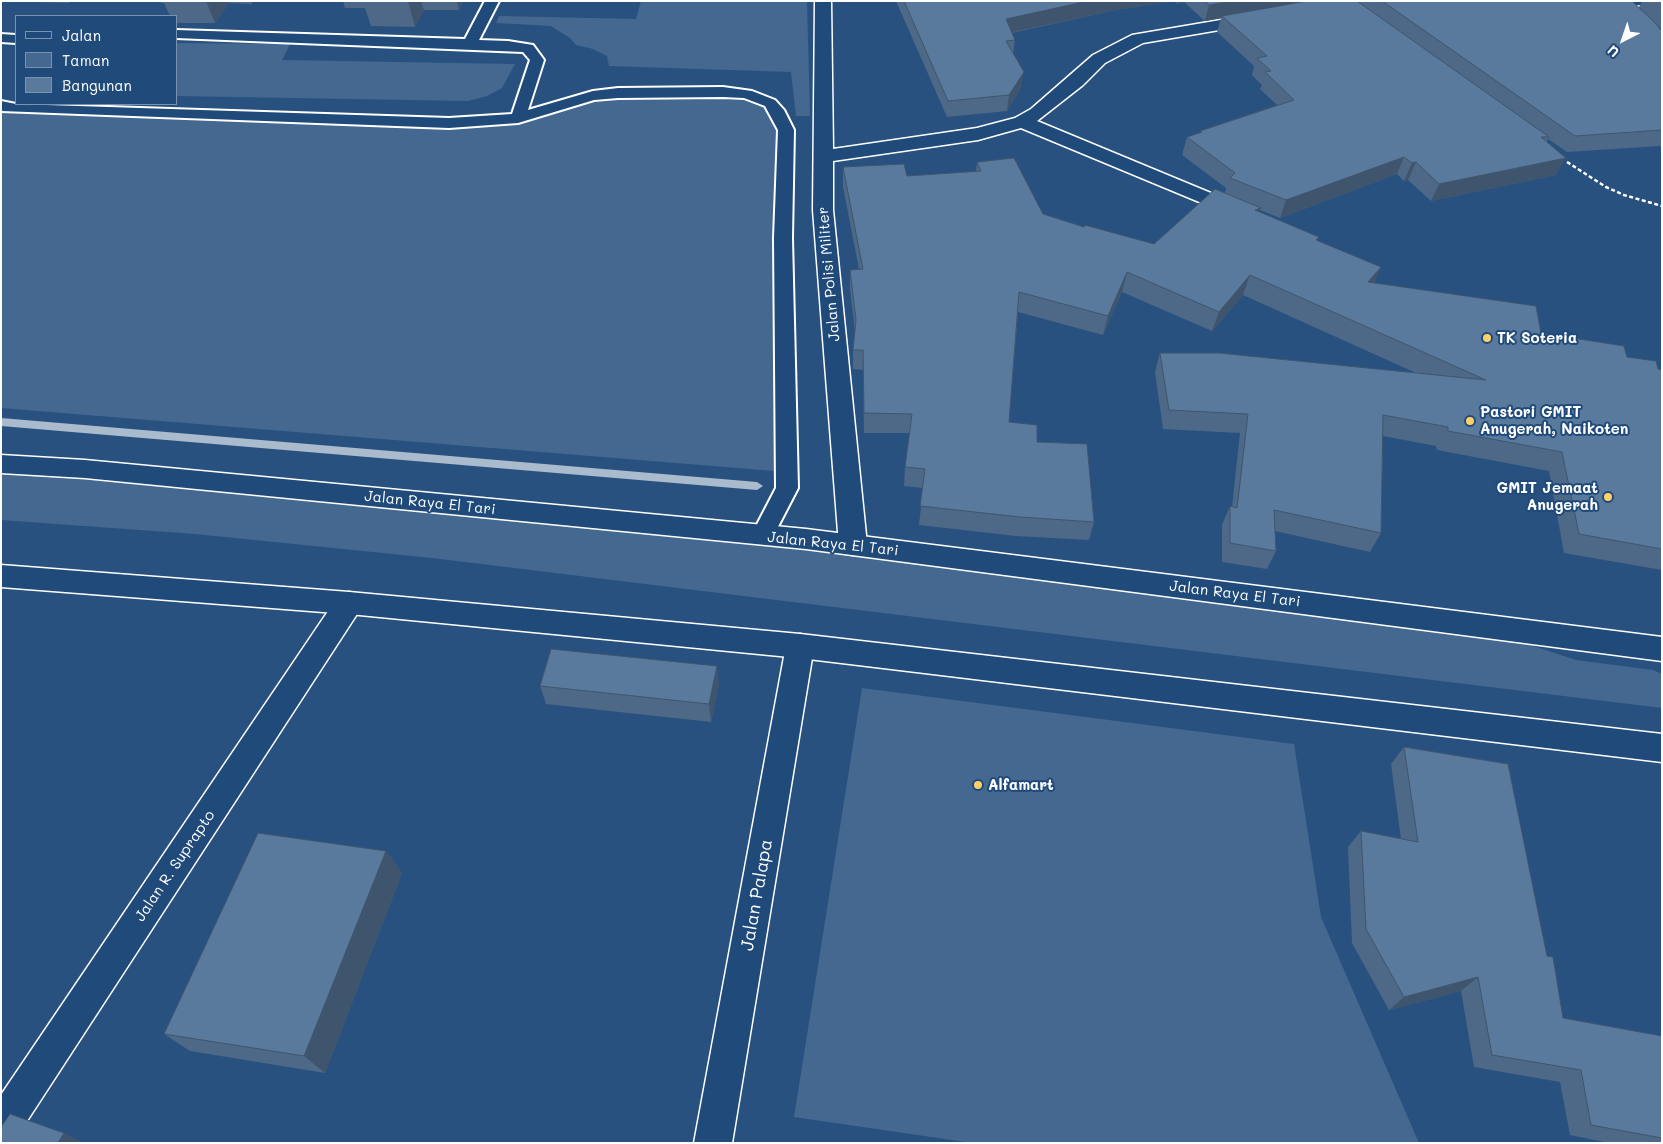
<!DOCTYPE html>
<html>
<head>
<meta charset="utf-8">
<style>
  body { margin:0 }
  #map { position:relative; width:1663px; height:1144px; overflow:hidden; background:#28517f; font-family:Mali,sans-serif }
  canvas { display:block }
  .frame { position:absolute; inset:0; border:2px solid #fff; pointer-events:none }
  .legend { position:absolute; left:15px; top:15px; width:162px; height:90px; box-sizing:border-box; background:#1f4a7a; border:1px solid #7992af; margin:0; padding:6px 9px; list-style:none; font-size:15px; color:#fff }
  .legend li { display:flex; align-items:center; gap:10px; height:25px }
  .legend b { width:25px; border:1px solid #7992af }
  .north { position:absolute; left:1598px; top:15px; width:50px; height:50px; -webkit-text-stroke:4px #1f4a7a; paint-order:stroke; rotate:221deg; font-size:14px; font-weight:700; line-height:20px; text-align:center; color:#fff }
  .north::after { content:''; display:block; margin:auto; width:18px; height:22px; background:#fff; clip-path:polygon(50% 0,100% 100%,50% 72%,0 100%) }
</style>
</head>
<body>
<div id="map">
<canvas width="1663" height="1144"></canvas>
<div class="frame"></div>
<ul class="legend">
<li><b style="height:6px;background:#1f4a7a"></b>Jalan</li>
<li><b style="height:14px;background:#446890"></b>Taman</li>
<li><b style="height:14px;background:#5a7a9d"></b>Bangunan</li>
</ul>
<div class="north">U</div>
</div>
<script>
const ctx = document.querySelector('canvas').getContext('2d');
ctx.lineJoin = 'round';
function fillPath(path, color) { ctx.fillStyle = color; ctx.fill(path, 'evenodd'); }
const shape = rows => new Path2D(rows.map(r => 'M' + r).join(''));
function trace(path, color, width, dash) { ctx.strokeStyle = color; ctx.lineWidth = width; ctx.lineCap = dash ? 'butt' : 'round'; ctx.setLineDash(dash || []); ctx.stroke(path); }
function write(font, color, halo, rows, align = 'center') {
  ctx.font = font + ' Mali,sans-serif'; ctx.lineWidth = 4; ctx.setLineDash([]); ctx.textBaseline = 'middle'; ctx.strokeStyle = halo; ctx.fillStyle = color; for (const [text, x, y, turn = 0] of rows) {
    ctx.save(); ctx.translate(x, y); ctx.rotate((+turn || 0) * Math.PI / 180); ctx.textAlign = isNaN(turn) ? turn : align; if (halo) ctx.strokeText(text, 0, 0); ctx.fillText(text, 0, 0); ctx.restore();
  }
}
fillPath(shape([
  [641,1,807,1,810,116,796,116,791,72,609,66,607,56,593,49,576,45,570,38,551,26,496,23,499,16,636,19],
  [176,43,290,44,282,60,515,64,502,88,487,96,468,101,176,96],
  [629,87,731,89,753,92,782,120,774,471,1,408,1,107,480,118,534,112],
  [1,471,377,501,891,560,1506,637,1576,660,1653,670,1662,674,1662,708,432,558,195,534,1,520],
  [862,688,1294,744,1321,917,1419,1143,972,1143,794,1117]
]), '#446890');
fillPath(shape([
  [1,418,757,482,763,486,757,490,1,426,1,418]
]), '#aabbcd');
const service = shape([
  [485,1,499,1,479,40,508,41,533,45,544,60,528,110,593,91,618,88,723,87,752,91,775,100,784,110,794,130,792,238,798,488,770,542,762,544,754,542,751,536,776,488,774,238,778,130,765,106,744,98,723,97,618,98,594,100,518,123,449,128,1,111,1,101,16,104,449,118,512,114,530,60,523,52,176,38,176,30,465,39,485,1],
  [1598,1,1662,1,1662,4,1604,7,1599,6,1598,1],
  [1,34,16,35,16,43,1,42,1,34]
]);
const minor = shape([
  [815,1,831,1,833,149,977,128,1015,118,1031,109,1093,55,1132,35,1309,5,1316,1,1339,1,1337,5,1313,14,1143,43,1105,63,1083,85,1037,121,1247,208,1250,212,1247,216,1240,218,1233,216,1021,128,978,140,833,161,833,210,867,545,863,552,853,555,843,552,839,545,813,210,815,1]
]);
const tertiary = shape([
  [349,592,359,595,363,603,359,611,14,1141,1,1143,1,1095,339,595,349,592]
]);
const secondary = shape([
  [800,634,810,638,814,646,732,1143,694,1143,786,646,790,638,800,634]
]);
const primary = shape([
  [1,455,85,460,806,529,1662,637,1662,661,806,549,85,478,1,473,1,455],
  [1,565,349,592,800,634,1662,734,1662,762,800,658,349,614,1,587,1,565]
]);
trace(service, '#fff', 4);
trace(minor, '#fff', 3);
trace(tertiary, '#fff', 3);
trace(secondary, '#fff', 3);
trace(primary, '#fff', 3);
trace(shape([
  [1567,162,1606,187,1624,195,1662,206]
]), '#fff', 2.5, [4, 2.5]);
fillPath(service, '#1f4a7a');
fillPath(minor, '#1f4a7a');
fillPath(tertiary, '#1f4a7a');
fillPath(secondary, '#1f4a7a');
fillPath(primary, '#1f4a7a');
fillPath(shape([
  [1,1,70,1,69,3],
  [160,1,253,1,252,4,229,3,215,23,176,23,176,16,170,16,164,3,161,3],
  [343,1,463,1,459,10,424,10,415,27,371,26,365,8,345,8],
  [896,1,1632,1,1651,18,1639,7,1642,1,1662,1,1662,29,1655,23,1662,31,1662,148,1660,146,1567,152,1548,139,1547,142,1556,175,1431,201,1408,180,1404,181,1397,174,1280,218,1260,210,1260,212,1317,240,1374,283,1541,333,1627,357,1662,370,1662,570,1564,553,1549,471,1437,450,1436,446,1383,436,1381,533,1370,552,1275,531,1276,551,1267,569,1222,562,1222,525,1230,506,1232,507,1240,433,1163,429,1155,372,1160,353,1416,373,1243,295,1212,331,1122,292,1103,335,1018,312,1009,422,1037,442,1094,522,1089,540,1016,536,919,525,923,488,904,486,905,467,910,433,864,433,863,370,853,369,853,350,855,332,850,289,850,270,859,269,843,187,843,167,907,176,976,172,977,162,1043,214,1084,227,1154,244,1225,193,1226,188,1182,155,1187,137,1200,133,1200,131,1277,105,1260,89,1262,85,1252,75,1254,66,1217,32,1221,18,1205,21,1185,3,1177,4,1174,1,1116,10,1012,33,1015,40,1013,54,1021,88,1007,111,947,117],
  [719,684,711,722,546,704,540,686],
  [1404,747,1547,956,1563,1018,1662,1036,1662,1143,1609,1143,1570,1135,1560,1082,1474,1067,1461,991,1389,1010,1352,943,1348,847,1361,831,1401,839,1391,764],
  [386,851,402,873,325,1073,190,1051,164,1034]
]), '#4d6987');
fillPath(shape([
  [206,1,228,1,229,3,215,23],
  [408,1,421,1,424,10,415,27],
  [457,1,463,1,459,10],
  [1088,1,1174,1,1116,10,1004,34,1006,19],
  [1178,1,1186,1,1185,3,1177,4],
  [1233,1,1312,1,1222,16,1221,18,1205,21,1209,5],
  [1024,72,1021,88,1007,111,1009,95],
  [1404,157,1397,174,1280,218,1286,200],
  [1566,158,1556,175,1431,201,1439,184],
  [1416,162,1408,180,1404,181,1412,163],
  [1261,208,1255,227,1255,210],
  [1381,267,1373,287,1368,282],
  [1127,272,1122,292,1103,335,1108,316],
  [1250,275,1243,295,1212,331,1219,312],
  [717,666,719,684,711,722,709,704],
  [386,851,402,873,325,1073,304,1056],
  [1478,977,1461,991,1389,1010,1404,997],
  [64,1133,84,1143,58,1143]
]), '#3f556e');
const building = shape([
  [904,1,1088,1,1006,19,1015,40,1006,41,1024,72,1009,95,948,101,904,1],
  [1205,1,1233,1,1209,5,1205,1],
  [1307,1,1357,1,1549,137,1541,137,1566,158,1439,184,1416,162,1412,163,1404,157,1286,200,1230,178,1235,173,1187,137,1202,132,1200,131,1294,100,1265,72,1271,71,1257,58,1267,56,1222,16,1307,1],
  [1382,1,1632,1,1654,22,1662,31,1662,130,1575,136,1382,1],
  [1014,158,1043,214,1084,227,1085,225,1154,244,1215,189,1261,208,1255,210,1319,237,1316,240,1381,267,1368,282,1536,306,1541,333,1624,346,1627,357,1656,361,1658,369,1662,370,1662,549,1579,534,1562,452,1448,431,1448,427,1383,415,1381,533,1274,510,1276,551,1230,543,1230,506,1237,508,1248,414,1169,410,1160,353,1219,353,1486,380,1250,275,1219,312,1127,272,1108,316,1019,292,1009,422,1037,425,1037,442,1087,444,1094,522,1020,517,920,506,925,469,905,467,912,414,864,413,863,350,853,350,856,320,850,270,863,269,843,167,904,164,907,176,981,171,977,162,1014,158],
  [551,649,717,666,709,704,540,686,551,649],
  [1404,747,1508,764,1547,956,1553,957,1563,1018,1662,1036,1662,1138,1591,1125,1581,1070,1492,1055,1478,977,1404,997,1366,929,1361,831,1418,842,1404,747],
  [258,833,386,851,304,1056,164,1034,258,833],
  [10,1114,64,1133,58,1143,1,1143,1,1127,10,1114]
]);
fillPath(building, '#5a7a9d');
trace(building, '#3f556e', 1);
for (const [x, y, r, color] of [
  [1487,338,5,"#ffd166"],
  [1470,421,5,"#ffd166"],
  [1608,497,5,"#ffd166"],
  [978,785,5,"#ffd166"]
]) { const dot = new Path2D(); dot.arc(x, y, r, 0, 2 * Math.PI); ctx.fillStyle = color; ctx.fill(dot); trace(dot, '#1f4a7a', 2); }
write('15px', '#fff', '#1f4a7a', [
  ["Jalan Polisi Militer",829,274,-95],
  ["Jalan Raya El Tari",430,503,6],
  ["Jalan Raya El Tari",833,544,6],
  ["Jalan Raya El Tari",1235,594,7],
  ["Jalan R. Suprapto",175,866,-56]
]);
write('bold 15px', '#fff', '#1f4a7a', [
  ["TK Soteria",1497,338],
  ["Pastori GMIT",1480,412],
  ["Anugerah, Naikoten",1480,429],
  ["GMIT Jemaat",1598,488,"right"],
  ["Anugerah",1598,505,"right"],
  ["Alfamart",988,785]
], 'left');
write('18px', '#fff', '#1f4a7a', [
  ["Jalan Palapa",757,895,-80]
]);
</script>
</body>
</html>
